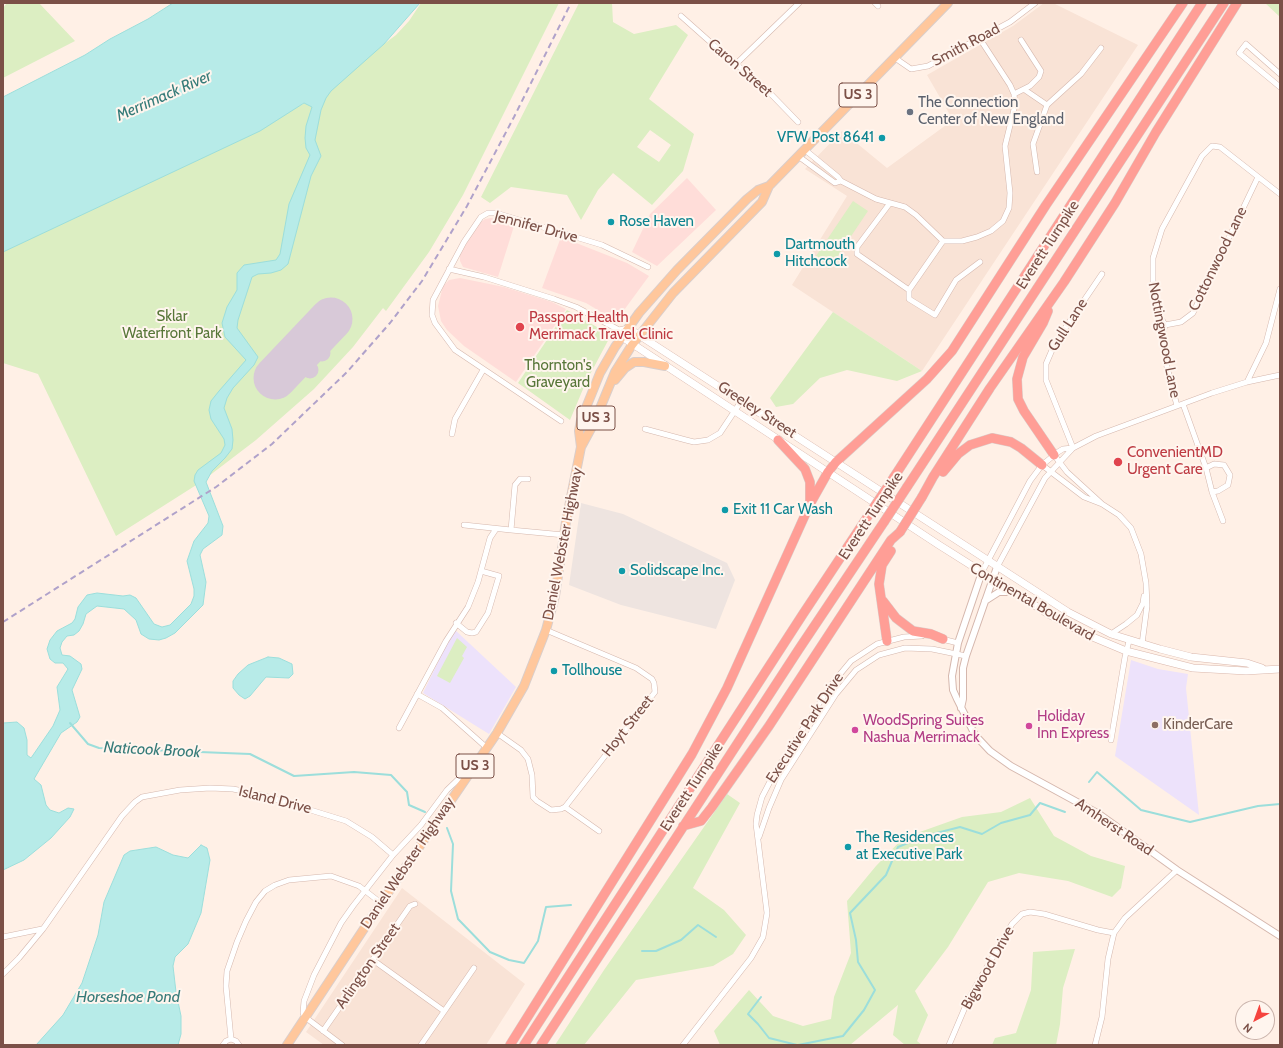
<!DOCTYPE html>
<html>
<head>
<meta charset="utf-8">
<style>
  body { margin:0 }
  #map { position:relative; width:1283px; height:1048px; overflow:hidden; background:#fff0e6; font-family:Cabin,sans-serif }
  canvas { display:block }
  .frame { position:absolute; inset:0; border:4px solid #7b5047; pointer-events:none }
  .north { position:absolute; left:1235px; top:1000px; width:40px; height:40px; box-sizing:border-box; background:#fff5ee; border:1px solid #cab3ab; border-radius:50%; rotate:221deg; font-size:11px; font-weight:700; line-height:16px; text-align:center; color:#7b5047 }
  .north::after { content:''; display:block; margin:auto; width:14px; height:18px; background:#f5443e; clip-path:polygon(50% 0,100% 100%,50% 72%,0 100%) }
</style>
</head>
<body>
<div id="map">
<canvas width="1283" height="1048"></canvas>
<div class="frame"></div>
<div class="north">N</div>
</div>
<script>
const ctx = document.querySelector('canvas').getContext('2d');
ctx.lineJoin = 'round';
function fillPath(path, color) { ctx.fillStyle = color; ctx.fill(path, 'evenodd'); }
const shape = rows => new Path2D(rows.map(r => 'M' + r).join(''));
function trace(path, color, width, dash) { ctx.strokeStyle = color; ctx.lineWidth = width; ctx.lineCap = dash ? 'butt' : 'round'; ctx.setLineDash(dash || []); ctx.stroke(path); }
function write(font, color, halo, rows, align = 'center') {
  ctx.font = font + ' Cabin,sans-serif'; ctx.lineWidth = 4; ctx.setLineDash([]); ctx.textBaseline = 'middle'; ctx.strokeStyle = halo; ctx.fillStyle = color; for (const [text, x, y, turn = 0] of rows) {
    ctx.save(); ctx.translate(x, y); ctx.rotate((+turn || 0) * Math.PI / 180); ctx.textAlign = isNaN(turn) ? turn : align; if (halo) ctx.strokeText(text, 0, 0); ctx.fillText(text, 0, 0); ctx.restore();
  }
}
fillPath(shape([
  [1044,3,1053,3,1138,45,922,371,792,285,847,196,805,169,842,131,887,168,953,120,927,75,1013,26],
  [402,888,525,984,486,1045,324,1045,306,1032]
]), '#f9e3d6');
fillPath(shape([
  [687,178,716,210,657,266,632,252,650,214],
  [491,218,515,223,498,277,463,267,460,261,460,254,470,237,480,223,485,219],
  [561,237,627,263,649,276,616,321,586,303,542,288],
  [460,278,504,287,552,302,566,309,516,382,464,346,447,330,441,321,438,306,443,286,449,280]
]), '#ffddd9');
fillPath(shape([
  [581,503,623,514,727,563,735,580,716,629,621,605,569,585]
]), '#eee4e0');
fillPath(shape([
  [454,629,516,687,489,734,423,693],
  [1131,660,1158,669,1188,674,1186,688,1199,815,1115,756]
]), '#ede2fb');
fillPath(shape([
  [7,3,39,3,75,41,3,78,3,8],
  [421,3,559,3,463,195,429,252,386,311,383,308,353,347,314,389,256,440,201,482,116,536,38,374,3,363,3,248,305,103,396,35,409,21],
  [579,3,612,3,613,22,634,34,676,25,688,35,649,99,694,134,683,171,652,205,613,173,598,190,581,220,567,195,511,187,490,203,481,197],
  [650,130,671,145,659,162,637,147],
  [1265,3,1280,3,1280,17],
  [853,201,868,211,829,269,814,259],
  [567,310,611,335,586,382,570,420,518,383],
  [833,312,922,371,897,381,847,370,820,378,793,404,776,407,770,398],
  [457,638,467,647,462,656,464,658,450,683,437,676],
  [727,794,740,803,693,888,724,910,746,935,733,954,713,966,636,980,584,1045,555,1045,604,970],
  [1030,798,1054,836,1091,856,1125,866,1121,888,1112,897,1068,881,1019,873,988,882,948,947,915,991,928,1015,917,1041,922,1045,905,1045,893,1035,898,1005,850,1045,720,1045,714,1031,749,990,773,1016,803,1026,831,1019,834,997,851,953,847,901,876,866,903,838,962,817,1001,812],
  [1075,949,1063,988,1060,1024,1056,1045,992,1045,995,1038,1016,1033,1031,990,1033,952]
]), '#dceec2');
const water = shape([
  [173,3,420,3,384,44,331,91,326,98,321,110,315,140,321,156,311,176,288,264,281,270,271,273,258,274,252,277,238,320,237,328,258,357,254,365,233,388,227,398,224,408,232,429,233,440,232,449,225,458,212,471,206,482,223,526,222,535,203,549,200,555,206,582,203,605,175,633,166,638,159,640,149,639,141,634,136,620,124,609,97,606,86,614,83,624,79,631,74,635,67,636,62,642,60,648,62,655,70,656,81,664,82,669,72,690,80,717,77,722,61,733,34,779,41,785,46,805,50,810,59,813,68,808,74,809,70,817,51,838,24,860,3,870,3,723,17,722,24,728,27,740,27,755,31,758,53,726,60,710,57,687,68,669,63,663,55,663,50,659,47,649,50,640,57,631,72,623,75,619,78,607,87,595,97,593,123,596,130,595,136,598,154,624,162,627,170,625,191,604,194,596,194,589,187,561,194,541,208,523,209,516,194,481,195,475,198,470,221,453,225,445,224,439,211,419,209,410,211,401,219,391,246,360,225,337,222,323,227,307,237,290,237,273,244,265,276,260,280,254,289,204,310,155,306,148,305,138,306,126,312,107,304,103,260,131,3,252,3,97,85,55,110,39,148,19,173,3],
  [268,657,279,658,292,664,293,674,289,678,266,677,250,696,245,699,239,695,233,688,233,681,238,674,248,665,268,657],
  [201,845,207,848,210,860,201,913,188,944,175,957,173,966,176,992,181,1016,181,1034,178,1045,36,1045,63,1015,82,983,98,935,104,902,124,855,130,851,156,847,173,855,188,858,201,845]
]);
fillPath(water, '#b7ebe8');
trace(water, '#9cdedb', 1);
trace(shape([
  [70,723,88,744,99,748,250,754,294,776,354,772,391,775,407,792,409,805,425,812],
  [1089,782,1097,772,1141,810,1190,822,1258,806,1280,804],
  [447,828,453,844,451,891,458,919,490,952,509,960,524,963,538,941,546,907,571,905],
  [642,951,656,951,681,940,698,925,716,937],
  [761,997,748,1014,758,1024,769,1038,797,1045],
  [798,1045,843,1036,864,1010,875,990,858,962,856,940,850,913,886,875,898,847,925,836,960,827,982,834,1001,823,1030,815,1040,803,1065,812]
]), '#9cdedb', 2);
trace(shape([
  [310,341,322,353],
  [296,356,310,370]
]), '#d8c9d8', 17);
trace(shape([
  [275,378,331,319]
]), '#d8c9d8', 43);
const minor = shape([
  [875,3,878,6],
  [681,16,726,56,766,89,798,122],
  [895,58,911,69,928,66,1010,22,1035,3],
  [736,64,799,3],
  [1280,74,1246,44,1239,53,1280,87],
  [1025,90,1047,105],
  [1014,94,1030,86,1039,77,1041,71,1021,40],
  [804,149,838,177,841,181,876,199,905,207,916,215,943,241,962,241,977,237,991,231,1003,221,1009,208,1010,193,1005,146,1015,105,1014,94,1010,85,980,39],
  [798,156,835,183,841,181],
  [1037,172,1033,144,1047,105,1081,74,1101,48],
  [890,203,857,247,857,254,909,290],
  [943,241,909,290,909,299,935,315,956,280,980,262],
  [449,269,484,277,554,299,576,307,619,330,628,328],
  [1165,325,1181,322,1193,313,1258,177],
  [1247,382,1266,343,1280,289],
  [1183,404,1206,468],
  [1177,406,1166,363,1163,333,1165,325,1157,311,1153,289,1153,258,1162,229,1202,156,1212,146,1220,147,1280,194],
  [561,421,455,350,435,323,432,315,433,300,464,242,481,217,488,213,496,213,602,245,648,267],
  [645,429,686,440,694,442,708,440,720,433,742,400],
  [452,434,455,419,483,370],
  [1073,448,1046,380,1046,364,1055,343,1102,274],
  [1054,455,1067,472,1102,504],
  [1214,464,1224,465,1230,475,1228,485,1218,491,1212,492,1206,468,1214,464],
  [1042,465,1084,497,1102,504,1119,515,1131,528,1141,554,1146,583,1147,606,1142,644],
  [528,479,520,479,515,485,511,530,564,535],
  [1212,492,1223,521],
  [464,525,511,530],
  [997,567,1045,478,1073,448,1096,436,1212,393,1247,382,1280,375],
  [982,572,1030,481,1042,465,1058,452,1063,449,1073,448],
  [456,623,467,632,472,633,476,632,488,613,499,576,481,571],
  [1111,634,1126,624,1137,615,1143,603,1144,596],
  [942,639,958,643],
  [417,694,442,708,487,748],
  [399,728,446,641,468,607,478,582,490,538,496,529],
  [497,733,521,750,528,759,532,775,533,797,537,801,551,810,561,809,565,807,655,692,654,683,652,679,636,668,546,630],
  [1111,740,1125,657,1129,641],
  [565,807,599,831],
  [759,837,769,808,781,780,836,694,856,670,879,655,905,648,932,649,966,656],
  [3,937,42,929],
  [373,960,444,1011],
  [3,974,19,958,43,929,122,816,135,802,142,797,180,790,210,788,233,789,262,795,346,821,372,837,393,855],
  [323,1031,410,906,415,904],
  [231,1039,226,986,227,971,237,942,246,921,256,902,265,891,275,885,289,880,331,876,359,886,381,903],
  [223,1045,226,1041,231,1039,236,1041,239,1045],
  [342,1045,305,1017,303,1013,304,1001,314,975,341,923,353,906,393,855,421,825,447,790,471,767],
  [421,1045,474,968],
  [683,1045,751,958,763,937,767,913,756,824,757,815,762,797,775,772,831,685,851,661,877,644,904,637,922,636],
  [949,1045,969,998,1012,924,1022,914,1030,912,1044,914,1098,930,1114,933],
  [1095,1045,1102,1017,1108,959,1114,933,1125,918,1177,870]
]);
const tertiary = shape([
  [982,572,958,643,952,676,953,690,957,699,975,735,990,751,1011,766,1099,814,1177,870,1280,936],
  [985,601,999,592,1013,592],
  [961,708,963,699,963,668,966,656,997,567]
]);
const secondary = shape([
  [628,328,1068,612,1111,634,1160,649,1191,657,1247,663,1262,668],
  [622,337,939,545,1050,615,1083,633,1126,651,1193,668,1246,671,1280,669]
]);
const primary = shape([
  [615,380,625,368,634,362,644,362,665,366],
  [581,447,594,423,615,372,632,345,673,293,762,202,769,186],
  [287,1045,381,903,497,733,524,686,546,630,555,596,566,522,581,447,579,431,581,420,600,373,615,347,639,313,677,270,747,199,758,190,769,186,948,3]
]);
const motorway = shape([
  [1048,311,1043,323,1023,357,1017,379,1018,399,1024,411,1054,455],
  [778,440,805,469,810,482,810,501],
  [943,472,958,454,970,445,992,438,1011,442,1021,448,1042,465],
  [894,477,1202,3],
  [907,487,1224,3],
  [922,497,933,477,990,388,1064,282,1115,203,1156,132,1237,3],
  [883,601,896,618,913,631,931,634,943,639],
  [887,641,879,584,882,565,891,551],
  [683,826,701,821,712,807,769,726,891,540,900,532],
  [510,1045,692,754,727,688,810,504,828,472,836,462,927,379,952,351,1046,205,1183,3],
  [524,1045,803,614,870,513],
  [541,1045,799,649,884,522]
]);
trace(minor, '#d5b7ad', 6);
trace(tertiary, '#d5b7ad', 8);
trace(secondary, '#dab7ac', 8);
trace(primary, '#dacecb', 10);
trace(motorway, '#dacecb', 10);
trace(minor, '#fff', 5);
trace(tertiary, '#fff', 6);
trace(secondary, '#fff', 7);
trace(primary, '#ffc79c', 8);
trace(motorway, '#ff9e96', 9);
trace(shape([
  [3,622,216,487,272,444,347,372,390,323,422,281,467,206,514,117,571,3]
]), '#b0a2ca', 2, [6, 4]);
const motorwayBridge = shape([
  [870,513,894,477],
  [884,522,907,487],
  [900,532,922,497]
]);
trace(motorwayBridge, '#dacecb', 10, []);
trace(motorwayBridge, '#ff9e96', 9);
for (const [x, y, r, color] of [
  [910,112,4,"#6b7280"],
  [882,138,4,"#0f9aa8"],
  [611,222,4,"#0f9aa8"],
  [777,254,4,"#0f9aa8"],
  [520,327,5,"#e0444e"],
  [1118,462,5,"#e0444e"],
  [725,510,4,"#0f9aa8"],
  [622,571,4,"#0f9aa8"],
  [554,671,4,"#0f9aa8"],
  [1155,725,4,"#8d6e63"],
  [1029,726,4,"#d1479c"],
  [855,730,4,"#d1479c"],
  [848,847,4,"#0f9aa8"]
]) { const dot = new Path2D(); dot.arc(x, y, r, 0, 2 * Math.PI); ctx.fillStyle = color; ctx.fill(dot); trace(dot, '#fff5ee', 1.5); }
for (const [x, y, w] of [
  [858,95,38],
  [596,418,38],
  [475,766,38]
]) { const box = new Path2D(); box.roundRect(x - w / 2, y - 12, w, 24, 3); ctx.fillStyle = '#fff5ee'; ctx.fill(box); trace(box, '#7b5047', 1); }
write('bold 14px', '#7b5047', null, [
  ["US 3",858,95],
  ["US 3",596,418],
  ["US 3",475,766]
]);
write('15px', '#7b5047', '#fff5ee', [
  ["Smith Road",966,45,-28],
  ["Caron Street",740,68,41],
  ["Jennifer Drive",536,227,15],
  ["Everett Turnpike",1048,245,-57],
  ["Cottonwood Lane",1218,259,-64],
  ["Gull Lane",1068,325,-57],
  ["Nottingwood Lane",1164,340,79],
  ["Greeley Street",757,410,33],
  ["Everett Turnpike",871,516,-56],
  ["Daniel Webster Highway",563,544,-79],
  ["Continental Boulevard",1032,602,30],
  ["Hoyt Street",628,726,-52],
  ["Executive Park Drive",805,728,-57],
  ["Everett Turnpike",692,787,-57],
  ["Island Drive",275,800,14],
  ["Amherst Road",1114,827,34],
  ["Daniel Webster Highway",408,863,-56],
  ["Arlington Street",368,966,-55],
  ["Bigwood Drive",988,968,-61]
]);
write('15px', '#5b616d', '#fff5ee', [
  ["The Connection",918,103],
  ["Center of New England",918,120]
], 'left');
write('15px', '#0d838f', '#fff5ee', [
  ["VFW Post 8641",874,138,"right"],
  ["Rose Haven",619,222],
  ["Dartmouth",785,245],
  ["Hitchcock",785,262],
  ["Exit 11 Car Wash",733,510],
  ["Solidscape Inc.",630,571],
  ["Tollhouse",562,671],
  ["The Residences",856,838],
  ["at Executive Park",856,855]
], 'left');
write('15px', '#577638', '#fff5ee', [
  ["Sklar",172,317],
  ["Waterfront Park",172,334],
  ["Thornton's",558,366],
  ["Graveyard",558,383]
]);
write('15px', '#be3a42', '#fff5ee', [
  ["Passport Health",529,318],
  ["Merrimack Travel Clinic",529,335],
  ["ConvenientMD",1127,453],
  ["Urgent Care",1127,470]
], 'left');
write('15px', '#b23c85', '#fff5ee', [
  ["Holiday",1037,717],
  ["Inn Express",1037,734],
  ["WoodSpring Suites",863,721],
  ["Nashua Merrimack",863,738]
], 'left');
write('15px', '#785e54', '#fff5ee', [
  ["KinderCare",1163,725]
], 'left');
write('italic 16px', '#367b79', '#fff5ee', [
  ["Merrimack River",164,96,-24],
  ["Naticook Brook",152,750,3],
  ["Horseshoe Pond",128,997]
]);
</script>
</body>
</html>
